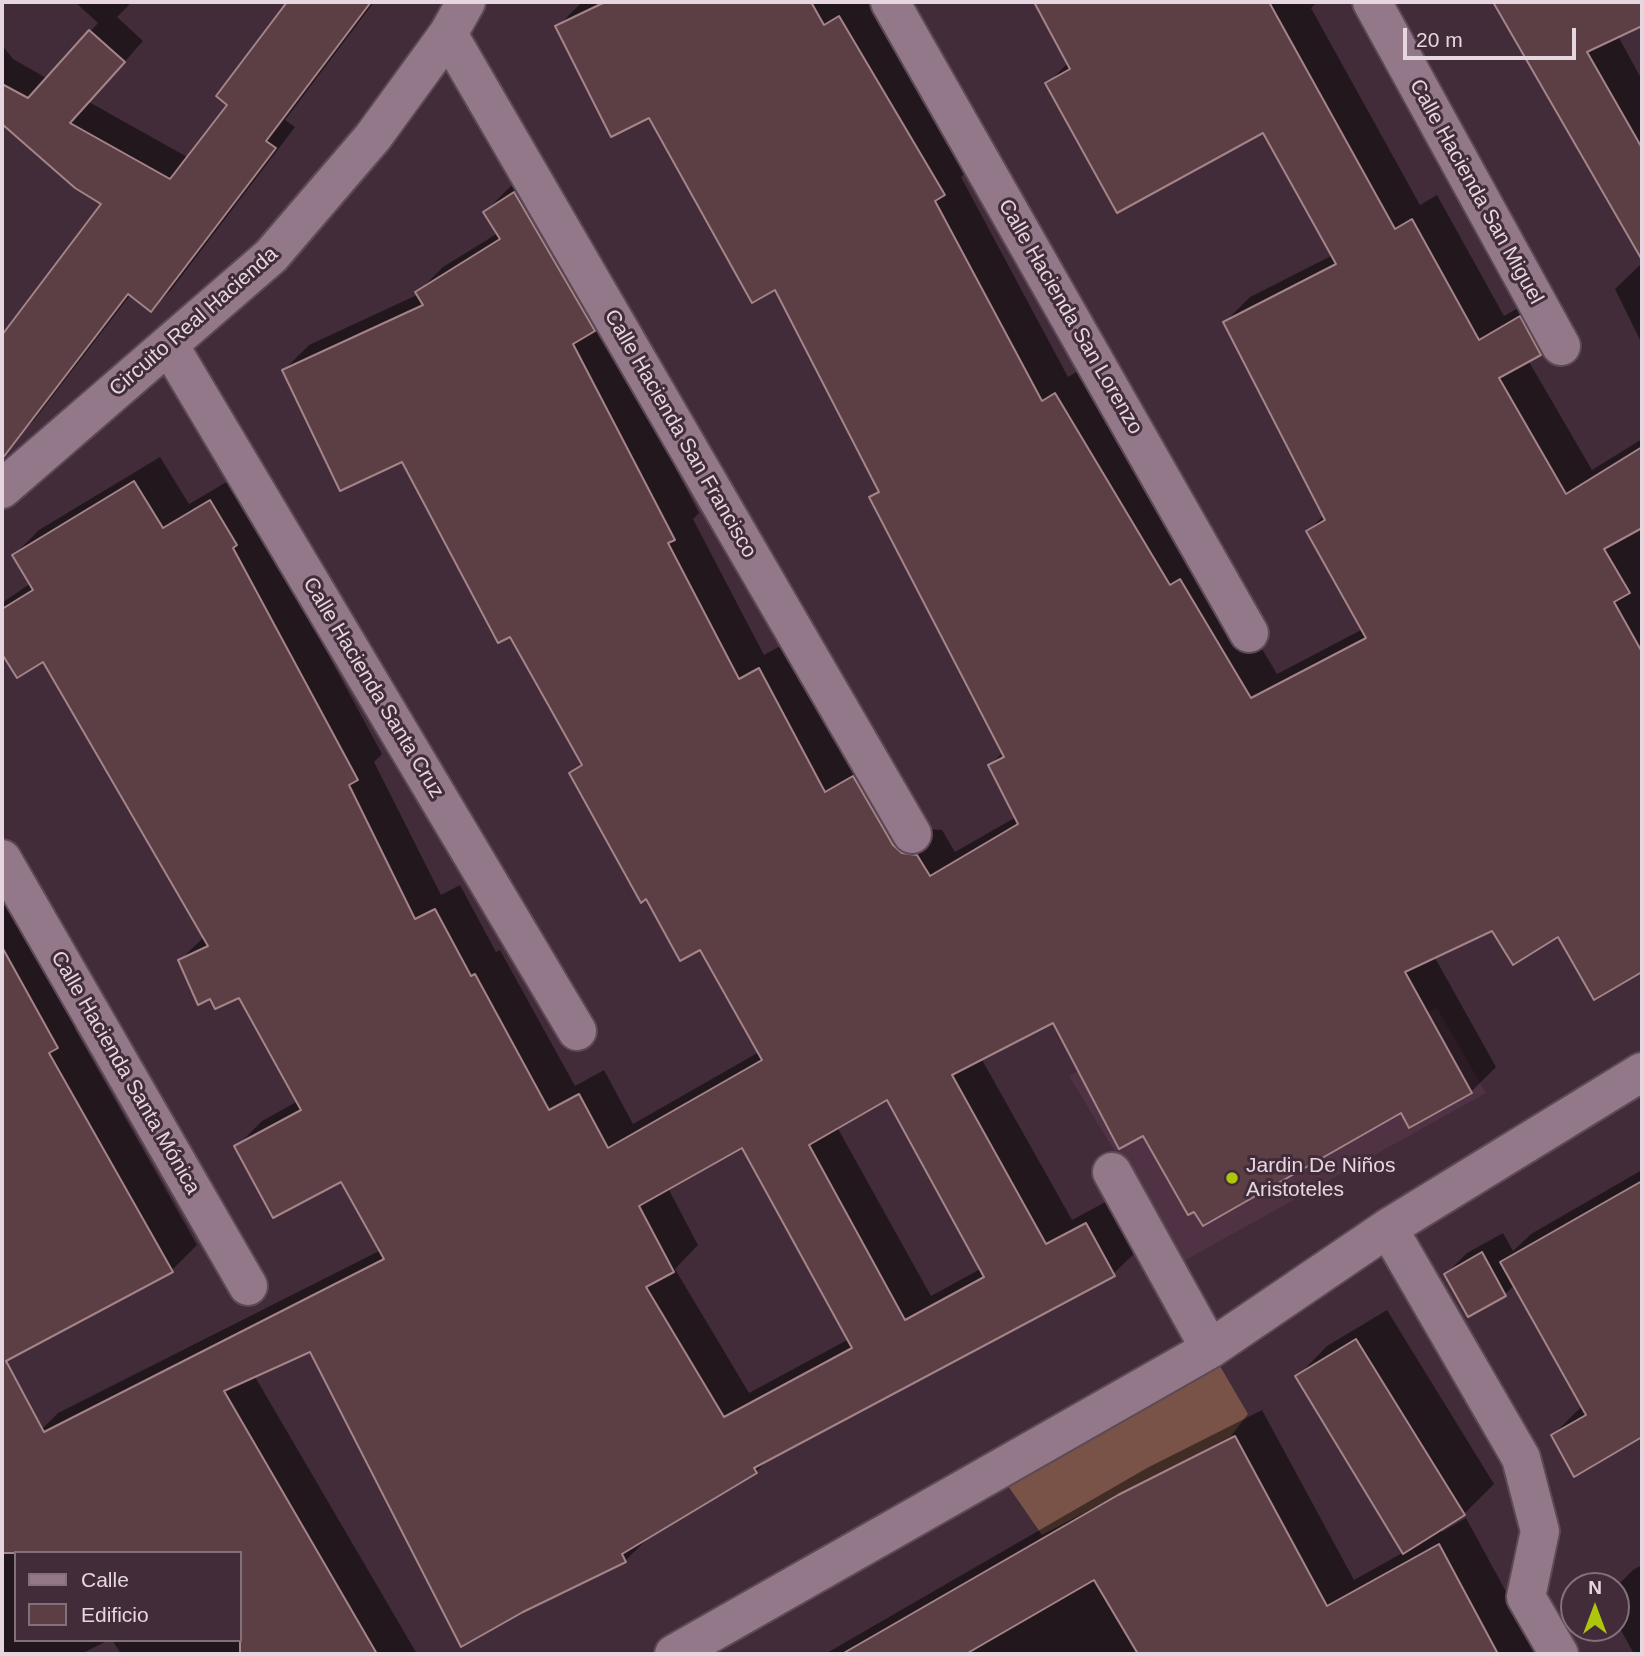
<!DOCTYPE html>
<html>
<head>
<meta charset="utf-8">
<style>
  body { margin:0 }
  #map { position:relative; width:1644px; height:1656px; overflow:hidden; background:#422c39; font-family:Arial,sans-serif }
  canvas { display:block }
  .frame { position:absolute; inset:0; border:4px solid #e5d6df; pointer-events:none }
  .legend { position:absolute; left:14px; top:1551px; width:228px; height:91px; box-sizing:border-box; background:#422c39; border:2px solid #83707b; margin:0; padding:9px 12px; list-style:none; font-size:21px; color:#e5d6df }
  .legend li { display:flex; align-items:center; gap:14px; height:35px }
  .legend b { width:35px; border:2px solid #83707b }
  .north { position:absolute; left:1560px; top:1572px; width:70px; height:70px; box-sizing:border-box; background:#422c39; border:2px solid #83707b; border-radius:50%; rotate:0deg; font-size:19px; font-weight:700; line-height:28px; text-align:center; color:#e5d6df }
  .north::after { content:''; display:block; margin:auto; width:24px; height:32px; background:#aec60c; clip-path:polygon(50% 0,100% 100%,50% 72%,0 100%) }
  .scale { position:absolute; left:1403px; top:28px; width:173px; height:32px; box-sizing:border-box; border:4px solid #e5d6df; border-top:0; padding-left:9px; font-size:21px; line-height:24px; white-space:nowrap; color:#e5d6df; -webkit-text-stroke:5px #422c39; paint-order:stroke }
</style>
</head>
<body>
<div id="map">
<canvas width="1644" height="1656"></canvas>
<div class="frame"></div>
<ul class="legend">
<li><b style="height:9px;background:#927888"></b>Calle</li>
<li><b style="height:19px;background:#5b3f44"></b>Edificio</li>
</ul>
<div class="north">N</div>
<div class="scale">20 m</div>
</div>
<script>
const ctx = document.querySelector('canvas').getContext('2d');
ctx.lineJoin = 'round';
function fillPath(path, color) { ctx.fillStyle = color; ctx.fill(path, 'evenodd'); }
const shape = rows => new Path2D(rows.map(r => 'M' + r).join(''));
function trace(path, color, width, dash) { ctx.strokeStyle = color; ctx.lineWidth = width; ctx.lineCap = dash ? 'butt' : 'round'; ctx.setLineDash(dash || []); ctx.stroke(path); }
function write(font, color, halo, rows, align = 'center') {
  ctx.font = font + ' Arial,sans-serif'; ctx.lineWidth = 6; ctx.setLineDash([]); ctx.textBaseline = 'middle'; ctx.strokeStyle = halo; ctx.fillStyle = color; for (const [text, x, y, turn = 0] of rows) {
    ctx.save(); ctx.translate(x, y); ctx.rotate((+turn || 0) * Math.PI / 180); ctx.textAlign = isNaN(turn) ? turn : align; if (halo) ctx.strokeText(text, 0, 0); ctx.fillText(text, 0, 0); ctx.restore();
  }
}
fillPath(shape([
  [1362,925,1410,1018,1437,1008,1486,1093,1182,1262,1069,1076]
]), '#4f3344');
fillPath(shape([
  [1210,1349,1248,1414,1231,1436,1175,1466,1277,1654,1211,1654,1118,1495,1042,1535,997,1470]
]), '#7a5348');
fillPath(shape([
  [75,2,132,2,117,17,143,41,89,102,189,158,230,105,218,96,289,2,374,2,285,120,295,127,171,290,151,310,131,294,35,419,15,440,2,432,2,338,104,203,76,187,2,121,2,45,13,59,48,79,98,23],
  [582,2,871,2,969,169,961,177,1068,377,1081,369,1206,555,1277,674,1363,629,1308,531,1324,515,1225,322,1250,297,1333,255,1264,130,1048,83,1069,62,1036,2,1317,2,1311,8,1420,205,1437,195,1504,316,1545,292,1565,328,1540,353,1528,360,1592,470,1642,439,1642,970,1594,998,1559,934,1492,929,1434,956,1496,1067,1471,1092,1402,1111,1144,1134,1053,1020,981,1058,1072,1220,1111,1199,1139,1249,1113,1274,769,1458,756,1472,650,1536,625,1561,310,1349,254,1375,417,1654,121,1654,112,1640,240,1640,240,1553,16,1553,16,1640,109,1640,81,1654,2,1654,2,1470,40,1451,33,1438,58,1413,381,1250,342,1179,237,1146,262,1121,298,1101,239,995,210,997,180,960,205,936,43,660,17,675,2,651,2,603,31,583,14,555,39,530,160,457,189,504,235,477,257,523,382,754,374,762,441,895,460,885,496,952,500,950,575,1086,604,1070,633,1124,759,1052,701,948,647,897,571,773,582,762,511,635,403,459,284,370,309,345,419,294,418,292,443,267,498,233,485,212,510,187,540,168,600,324,699,513,693,519,764,655,784,644,850,768,879,752,927,829,942,830,955,852,1016,817,990,765,1003,752,871,498,880,489,776,288,650,115,557,27],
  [887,1098,982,1268,931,1296,837,1127],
  [743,1145,849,1339,749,1393,675,1269,698,1245,668,1188],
  [1495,2,1642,2,1642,24,1618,36,1642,80,1642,257],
  [1642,263,1642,344,1615,289],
  [2,875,83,1021,75,1029,197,1245,172,1270,5,1360,2,1354],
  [1642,1170,1642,1435,1575,1475,1553,1435,1582,1406,1515,1285,1505,1294,1446,1274,1467,1253,1503,1233,1513,1251,1531,1234],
  [1387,1310,1494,1484,1464,1514,1440,1529,1442,1532,1466,1518,1540,1654,825,1654,1147,1468,1262,1410,1354,1580,1404,1552,1297,1377,1327,1346],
  [1642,1565,1642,1654,1634,1654,1616,1621,1616,1587,1633,1570]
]), '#0007');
const building = shape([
  [287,2,371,2,266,141,276,148,151,312,128,294,2,459,2,335,101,204,75,188,2,124,2,84,28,98,89,30,125,62,70,123,170,179,227,105,216,96,287,2],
  [605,2,811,2,824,25,839,16,945,195,935,201,1042,401,1055,393,1170,585,1180,579,1251,698,1366,638,1306,531,1325,520,1223,322,1336,264,1263,133,1117,213,1045,83,1070,69,1034,2,1269,2,1395,229,1412,219,1479,340,1520,316,1541,355,1499,378,1566,494,1642,447,1642,528,1604,549,1630,593,1614,602,1642,652,1642,972,1594,1000,1558,937,1513,965,1492,931,1405,972,1472,1093,1409,1128,1401,1113,1203,1226,1194,1212,1188,1215,1143,1136,1119,1149,1053,1023,952,1075,1046,1244,1086,1223,1115,1276,754,1468,757,1473,622,1554,626,1562,523,1612,461,1647,310,1352,224,1391,377,1654,240,1654,240,1553,2,1553,2,947,58,1048,49,1053,173,1272,6,1361,44,1432,384,1259,341,1182,273,1218,234,1146,301,1110,239,998,215,1009,210,999,198,1005,178,960,208,946,43,662,17,678,2,654,2,609,33,590,12,555,134,481,163,528,210,500,237,545,233,548,358,780,349,785,415,919,435,909,471,976,475,974,549,1110,579,1094,608,1148,762,1060,700,950,680,961,646,899,641,903,569,773,582,765,510,637,498,643,402,462,340,491,282,370,423,305,415,292,500,239,483,212,514,192,595,331,573,344,675,540,668,543,739,679,759,668,825,792,853,776,893,845,902,853,917,855,930,876,1018,824,988,765,1004,757,869,497,879,492,775,290,752,303,649,118,611,137,555,26,605,2],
  [887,1100,984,1277,905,1320,809,1145,887,1100],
  [742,1148,852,1348,724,1417,646,1287,674,1272,639,1206,742,1148],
  [1493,2,1642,2,1642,26,1587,52,1642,148,1642,260,1493,2],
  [1642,1181,1642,1437,1574,1477,1551,1435,1586,1415,1500,1262,1642,1181],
  [1482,1252,1506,1296,1468,1317,1444,1274,1482,1252],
  [1356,1339,1465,1515,1403,1554,1295,1376,1356,1339],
  [1235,1436,1327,1606,1439,1544,1498,1654,1138,1654,1094,1580,966,1654,842,1654,1118,1495,1235,1436]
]);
fillPath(building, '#5b3f44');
trace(building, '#a48489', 2);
const street = shape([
  [890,2,1249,633],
  [1372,2,1561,346],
  [448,34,912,834],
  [169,345,577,1031],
  [2,489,271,256,373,137,448,34,466,2],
  [2,859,248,1286],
  [1112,1172,1210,1349],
  [1388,1228,1521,1458,1540,1531,1526,1597,1559,1654],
  [674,1654,1210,1349,1388,1228,1642,1072]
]);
trace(street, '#5d4a56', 42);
trace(street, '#927888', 38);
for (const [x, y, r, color] of [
  [1232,1178,7,"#aec60c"]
]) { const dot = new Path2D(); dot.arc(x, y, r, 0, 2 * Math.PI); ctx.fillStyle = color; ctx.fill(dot); trace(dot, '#422c39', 2.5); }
write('21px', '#e5d6df', '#422c39', [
  ["Calle Hacienda San Miguel",1476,192,61],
  ["Calle Hacienda San Lorenzo",1070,317,60],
  ["Circuito Real Hacienda",194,322,-41],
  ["Calle Hacienda San Francisco",680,434,60],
  ["Calle Hacienda Santa Cruz",373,688,59],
  ["Calle Hacienda Santa Mónica",125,1073,60]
]);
write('21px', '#e5d6df', '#422c39', [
  ["Jardin De Niños",1246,1166],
  ["Aristoteles",1246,1190]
], 'left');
</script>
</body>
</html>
